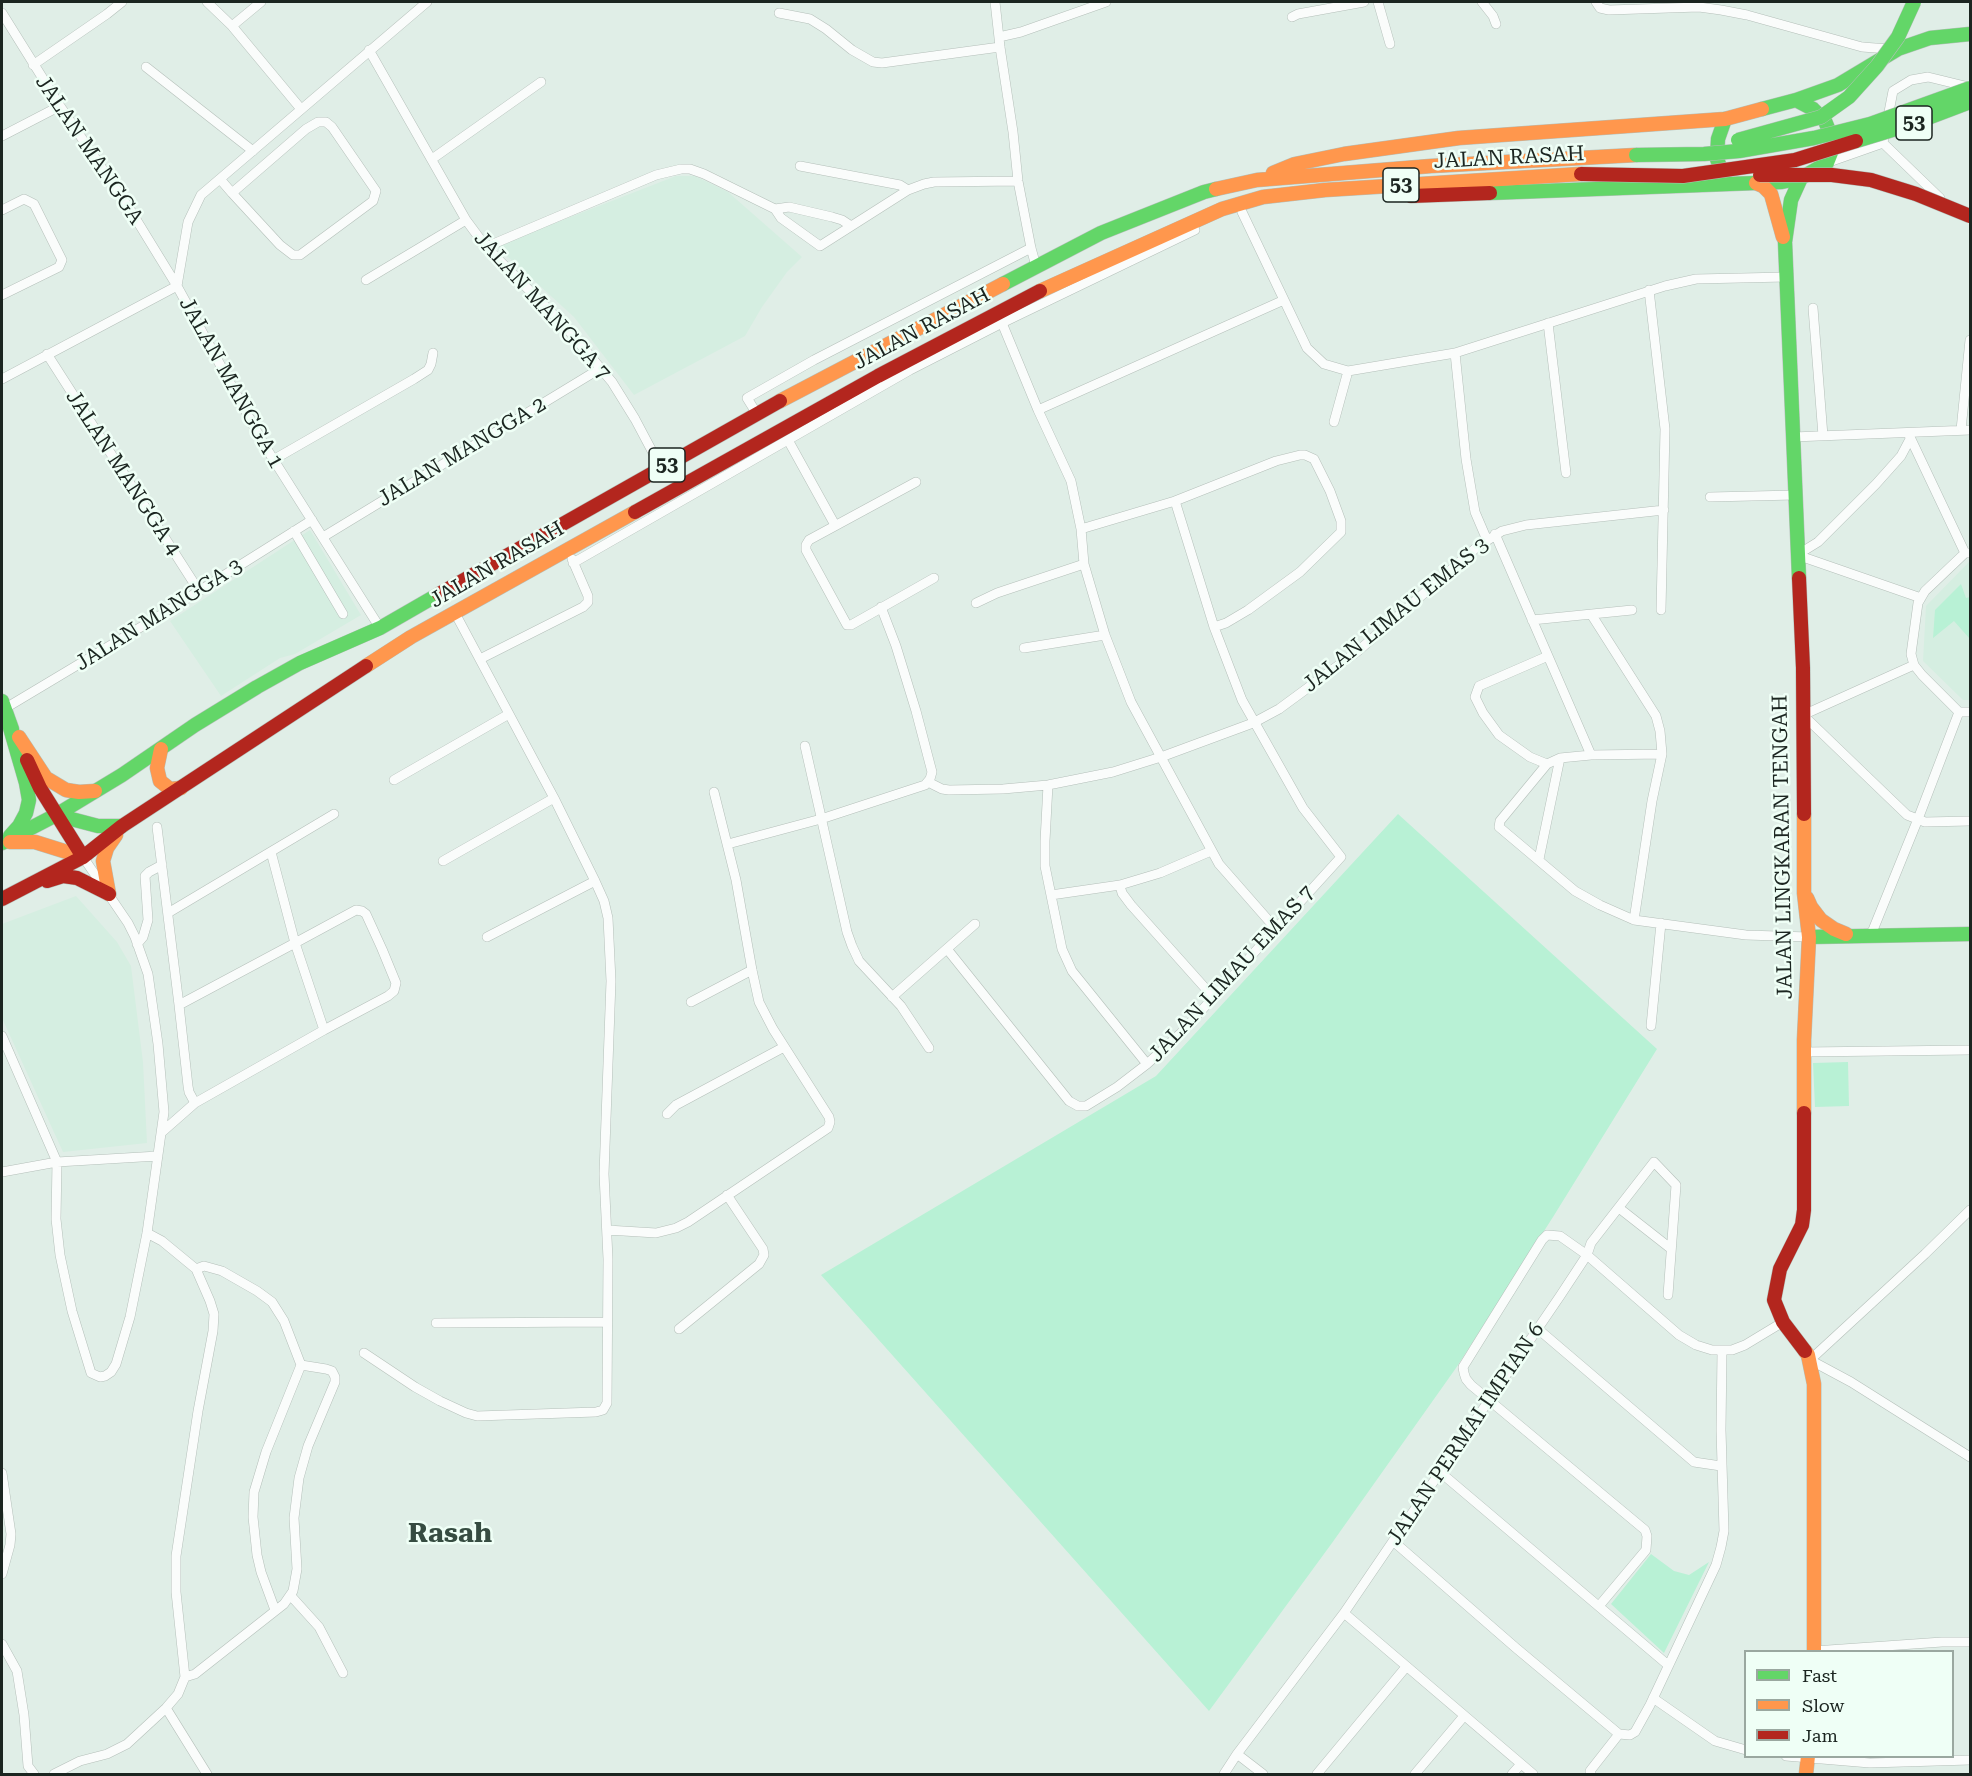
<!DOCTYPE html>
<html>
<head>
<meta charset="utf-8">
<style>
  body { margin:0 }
  #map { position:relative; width:1972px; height:1776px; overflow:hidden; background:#e0eee7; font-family:"Roboto Serif",serif }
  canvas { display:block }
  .frame { position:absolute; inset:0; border:3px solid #1b2520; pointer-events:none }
  .legend { position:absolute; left:1744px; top:1650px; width:210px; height:108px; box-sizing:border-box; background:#effff6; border:2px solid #9aa8a0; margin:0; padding:8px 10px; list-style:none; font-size:18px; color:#1b2520 }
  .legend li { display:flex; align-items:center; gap:12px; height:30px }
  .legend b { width:30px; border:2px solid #9aa8a0 }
</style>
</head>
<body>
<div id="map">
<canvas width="1972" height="1776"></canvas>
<div class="frame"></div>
<ul class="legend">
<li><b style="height:8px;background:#63d668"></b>Fast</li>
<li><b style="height:8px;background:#ff974d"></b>Slow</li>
<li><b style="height:8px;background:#b3261e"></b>Jam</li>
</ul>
</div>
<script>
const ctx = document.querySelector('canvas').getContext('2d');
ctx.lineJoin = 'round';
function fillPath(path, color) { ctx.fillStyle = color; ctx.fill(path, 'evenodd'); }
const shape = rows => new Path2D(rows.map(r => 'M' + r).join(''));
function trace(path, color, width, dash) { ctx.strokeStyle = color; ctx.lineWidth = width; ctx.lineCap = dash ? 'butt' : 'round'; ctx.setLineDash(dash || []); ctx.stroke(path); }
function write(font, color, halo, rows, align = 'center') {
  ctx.font = font + ' "Roboto Serif",serif'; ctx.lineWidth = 5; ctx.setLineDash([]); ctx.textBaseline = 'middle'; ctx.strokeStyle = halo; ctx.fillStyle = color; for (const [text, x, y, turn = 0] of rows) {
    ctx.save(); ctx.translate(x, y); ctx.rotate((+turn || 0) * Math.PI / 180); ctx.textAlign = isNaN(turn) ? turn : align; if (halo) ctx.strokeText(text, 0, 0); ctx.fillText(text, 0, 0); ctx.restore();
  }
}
fillPath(shape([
  [676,176,695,176,728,192,802,257,787,272,762,307,745,336,634,395,574,317,496,246],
  [310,530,361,615,295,654,280,658,221,696,170,621],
  [1969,562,1970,562,1970,700,1963,700,1923,661,1926,606],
  [76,896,117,942,131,966,143,1062,147,1143,63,1152,2,1018,2,924]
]), '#d5eee1');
fillPath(shape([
  [1961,584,1966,598,1970,597,1970,639,1954,621,1933,638,1935,610],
  [1398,814,1657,1049,1553,1217,1456,1368,1332,1543,1209,1711,821,1275,1156,1076],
  [1848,1062,1849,1106,1815,1107,1813,1063],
  [1651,1554,1674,1571,1689,1575,1709,1562,1664,1653,1611,1604]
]), '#b8f1d5');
const street = shape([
  [207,2,232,26,301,109],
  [995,2,1000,47,1013,132,1018,181,1031,248,1036,266],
  [1378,2,1390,44],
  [1482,2,1493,16,1496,24],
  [1596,2,1600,8,1609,10,1699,7,1721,10,1747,15,1862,47,1889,49],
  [2,13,60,106,131,211,177,286,263,443,380,628],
  [779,13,810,19,826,29,852,50,873,62,882,63,1000,47],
  [1292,17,1298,14,1364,2],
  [232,26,261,2],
  [999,37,1021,32,1106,2],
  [369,50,466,220,486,247,565,326,612,382,635,419,661,468],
  [33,65,107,14,122,2],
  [146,67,253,151],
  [1888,117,1893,91,1911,80,1928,77,1965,86],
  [2,136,60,106],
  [1883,143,1940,198],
  [432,159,541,82],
  [1829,162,1883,143,1885,130],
  [800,166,900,185,908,190],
  [220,179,232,193,280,245,293,255,300,255,373,201,376,191,332,127,326,122,318,122,306,129,232,193],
  [2,210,24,199,34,204,62,260,59,267,2,295],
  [1242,212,1307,348,1324,364,1348,371,1455,353,1665,286,1696,279,1786,277],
  [851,226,842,220,832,217,789,207,775,209,781,218,820,246,908,190,924,184,934,182,1018,181],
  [486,247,656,175,681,169,690,169,704,174,775,209],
  [366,280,466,220],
  [177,286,188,222,201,195,427,2],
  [1649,290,1665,429,1661,610],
  [1813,308,1823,436],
  [1002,323,1038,410,1071,481,1081,529,1084,564,1105,635,1131,702,1219,864,1276,929],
  [1548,323,1566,473],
  [1455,353,1466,459,1475,512,1487,540],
  [47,354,199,591],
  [2,379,177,286],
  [1038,410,1284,300],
  [757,414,747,398,814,360,1031,248],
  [1334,422,1348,371],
  [1961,430,1970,340],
  [1909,435,1965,553],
  [1793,437,1970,430],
  [788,440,835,525],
  [273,460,414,379,428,370,431,364,433,353],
  [916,482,809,540,806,545,806,550,847,625,851,625,934,578],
  [1710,497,1795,495],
  [1081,529,1175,501,1276,461,1300,455,1305,455,1314,459,1330,491,1341,521,1341,532,1300,572,1248,610,1226,623,1214,627],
  [294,531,343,614],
  [1495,534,1591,755],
  [323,537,601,368],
  [1970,553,1965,553,1925,591,1918,603,1911,654,1914,665,1922,675,1959,712,1970,712],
  [1797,555,1818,542,1876,484,1901,456,1910,439],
  [1797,555,1921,598],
  [573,563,910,370,1002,323,1195,230],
  [976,603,997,593,1084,564],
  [1591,614,1656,716,1660,731,1662,754,1652,801,1634,920],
  [1532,620,1632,610],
  [1024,648,1105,635],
  [480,659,583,607,588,602,588,596,572,559],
  [1914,665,1803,715,1907,815,1925,822,1970,821],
  [4,709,156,618,312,520],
  [805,746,847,932,852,946,859,961,901,1006,929,1048],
  [1662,754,1591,755,1560,758,1547,764,1500,821,1499,827,1575,891,1600,905,1634,920,1746,935,1809,937],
  [1547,764,1530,757,1499,735,1483,713,1475,697,1479,686,1548,656],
  [394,780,509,714],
  [928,782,942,789,949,790,1003,789,1048,785,1113,772,1161,757,1253,723,1279,709,1358,651,1477,547,1502,531,1526,525,1664,510],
  [1048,785,1045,841,1045,866,1062,949,1072,971,1147,1064],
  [157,827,179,1005],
  [728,844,821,819,925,785,930,779,932,772,916,711,896,646,881,607],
  [1539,859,1560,758],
  [443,861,554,798],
  [1120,885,1122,893,1131,905,1214,998],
  [1051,895,1120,885,1160,873,1211,851],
  [168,913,334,814],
  [1869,935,1873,930,1918,819,1959,712],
  [487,937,595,881],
  [137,944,143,937,148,920,145,876,149,872,162,865],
  [947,949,1069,1101,1078,1106,1086,1106,1117,1087,1147,1064,1181,1033,1341,857,1303,808,1242,700,1214,627,1175,501],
  [892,997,975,924],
  [691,1002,752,970],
  [1651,1026,1661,923],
  [2,1036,57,1162,56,1219,60,1255,72,1311,91,1373,100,1377,105,1376,111,1372,116,1364,130,1317,147,1233,164,1112,158,1044,148,974,135,937,128,923,83,857],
  [1804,1052,1970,1050],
  [195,1103,189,1092,188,1086,179,1005,295,943,324,1030],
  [667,1114,676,1105,784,1047],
  [162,1132,195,1103,324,1030,388,996,394,991,396,983,382,949,366,914,362,911,356,910,295,943,271,852],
  [2,1172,57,1162,158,1156],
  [1619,1208,1670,1248],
  [1970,1210,1925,1254,1810,1360,1851,1382,1970,1457],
  [607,1230,656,1233,676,1228,688,1222,828,1128,830,1122,829,1117,773,1029,759,1002,752,970,736,880,714,792],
  [196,1269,204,1266,222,1271,257,1291,272,1302,284,1321,301,1365,266,1452,254,1492,253,1517,257,1555,261,1572,275,1610],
  [436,1323,607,1322],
  [679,1329,759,1264,764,1255,763,1249,727,1195],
  [1538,1329,1694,1462,1721,1466],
  [364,1353,415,1387,440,1401,466,1413,477,1416,596,1412,603,1410,607,1403,608,1259,604,1174,611,981,608,918,604,901,595,881,554,798,455,613],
  [1440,1472,1668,1665],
  [2,1473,11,1534,10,1545,2,1574],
  [1393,1541,1516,1648,1619,1734],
  [291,1596,319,1627,343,1673],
  [1599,1606,1646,1550,1647,1536,1645,1530,1471,1385,1466,1379,1464,1373,1463,1367,1542,1240,1547,1235,1560,1236,1587,1255,1679,1335,1696,1345,1712,1350,1732,1350,1745,1345,1783,1322],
  [1344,1613,1533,1774],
  [2,1644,17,1671,24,1715,28,1766,34,1774],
  [1814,1651,1942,1642,1970,1642],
  [185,1677,195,1674,284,1604,293,1591,297,1569,294,1518,299,1478,308,1446,335,1382,335,1377,332,1371,326,1369,301,1365],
  [1653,1698,1715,1741,1746,1750],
  [166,1708,207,1774],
  [1619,1734,1630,1735,1635,1732,1650,1705,1716,1565,1721,1547,1724,1531,1721,1430,1722,1351],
  [1237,1754,1263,1774],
  [1786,1756,1870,1763,1970,1760],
  [54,1774,80,1761,107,1754,127,1744,166,1708,178,1694,185,1677,176,1592,176,1556,198,1411,213,1331,214,1314,210,1301,196,1269,162,1241,147,1233],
  [1224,1774,1237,1754,1344,1613,1560,1296,1587,1255,1591,1243,1654,1162,1676,1185,1668,1295],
  [1317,1774,1406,1667],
  [1415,1774,1464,1716],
  [1512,1774,1521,1764],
  [1591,1774,1590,1771,1619,1734]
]);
const fast = shape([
  [1796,100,1838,85,1898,49,1930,38,1970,34],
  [1720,167,1717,159,1718,139,1725,119],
  [1490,193,1782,182,1801,178,1827,163,1833,148,1832,138,1825,121,1813,109,1796,100,1762,109],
  [1003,284,1101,233,1204,192,1216,189],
  [1799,578,1785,242,1791,200,1801,178],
  [2,701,12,729],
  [8,721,26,783,29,800,26,813,19,826,10,836],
  [56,815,98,826,122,826],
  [2,843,56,815,122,775,195,725,257,687,300,663,380,628,439,594],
  [1809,937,1970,934]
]);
const slow = shape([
  [1273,173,1295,164,1344,154,1459,138,1725,119,1762,109],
  [1756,183,1763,186,1771,194,1783,237],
  [1216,189,1257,180,1431,166,1636,155],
  [1040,291,1222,209,1263,197,1325,190,1581,174],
  [780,401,1003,284],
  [366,666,411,637,635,512],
  [19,737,46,778,66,790,79,792,95,791],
  [161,749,157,768,160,781,170,789,181,788],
  [1804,814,1804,893,1809,937,1804,1040,1804,1113],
  [10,842,35,842,83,857],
  [109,894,103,861,107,848,116,835],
  [1807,898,1811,907,1821,920,1834,929,1846,934],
  [1805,1351,1808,1355,1814,1384,1814,1652],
  [1806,1774,1808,1756]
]);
const jam = shape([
  [1411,196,1490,193],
  [635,512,878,376,1040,291],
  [1799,578,1803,668,1804,814],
  [439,594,780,401],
  [27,760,40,788,83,857],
  [47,881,63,876,77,878,109,894],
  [2,899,83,857,122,826,366,666],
  [1804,1113,1804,1210,1802,1225,1780,1269,1774,1300,1783,1322,1805,1351]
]);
trace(street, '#b4bfb9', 10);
trace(fast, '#b4bfb9', 15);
trace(slow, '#b4bfb9', 15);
trace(jam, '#b4bfb9', 15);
trace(street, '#fafcfb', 9);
trace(fast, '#63d668', 14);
trace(slow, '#ff974d', 14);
trace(jam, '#b3261e', 14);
const fastBridge = shape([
  [1738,140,1821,117,1849,97,1877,66,1898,37,1914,2],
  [1856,141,1912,124,1970,102],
  [1636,155,1704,154,1739,151,1814,138,1870,124,1970,88]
]);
const jamBridge = shape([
  [1581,174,1683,176,1795,160,1856,141],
  [1760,175,1832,175,1871,180,1916,194,1970,216]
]);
trace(fastBridge, '#b4bfb9', 15, []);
trace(jamBridge, '#b4bfb9', 15, []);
trace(fastBridge, '#63d668', 14);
trace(jamBridge, '#b3261e', 14);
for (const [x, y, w] of [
  [1914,123,36],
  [1401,185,36],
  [667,465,36]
]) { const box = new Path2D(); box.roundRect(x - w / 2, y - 17, w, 34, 4.5); ctx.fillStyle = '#effff6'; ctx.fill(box); trace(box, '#1b2520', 1.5); }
write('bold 20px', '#1b2520', null, [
  ["53",1914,123],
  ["53",1401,185],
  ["53",667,465]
]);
write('21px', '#1b2520', '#effff6', [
  ["JALAN MANGGA",89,150,56],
  ["JALAN RASAH",1509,158,-3],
  ["JALAN MANGGA 7",542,306,48],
  ["JALAN RASAH",922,329,-28],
  ["JALAN MANGGA 1",231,383,61],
  ["JALAN MANGGA 2",462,452,-31],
  ["JALAN MANGGA 4",123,473,57],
  ["JALAN RASAH",497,565,-30],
  ["JALAN MANGGA 3",159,615,-32],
  ["JALAN LIMAU EMAS 3",1396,615,-39],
  ["JALAN LINGKARAN TENGAH",1783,847,-91],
  ["JALAN LIMAU EMAS 7",1232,974,-47],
  ["JALAN PERMAI IMPIAN 6",1466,1434,-56]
]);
write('bold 27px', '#364c41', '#effff6', [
  ["Rasah",450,1534]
]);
</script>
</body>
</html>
